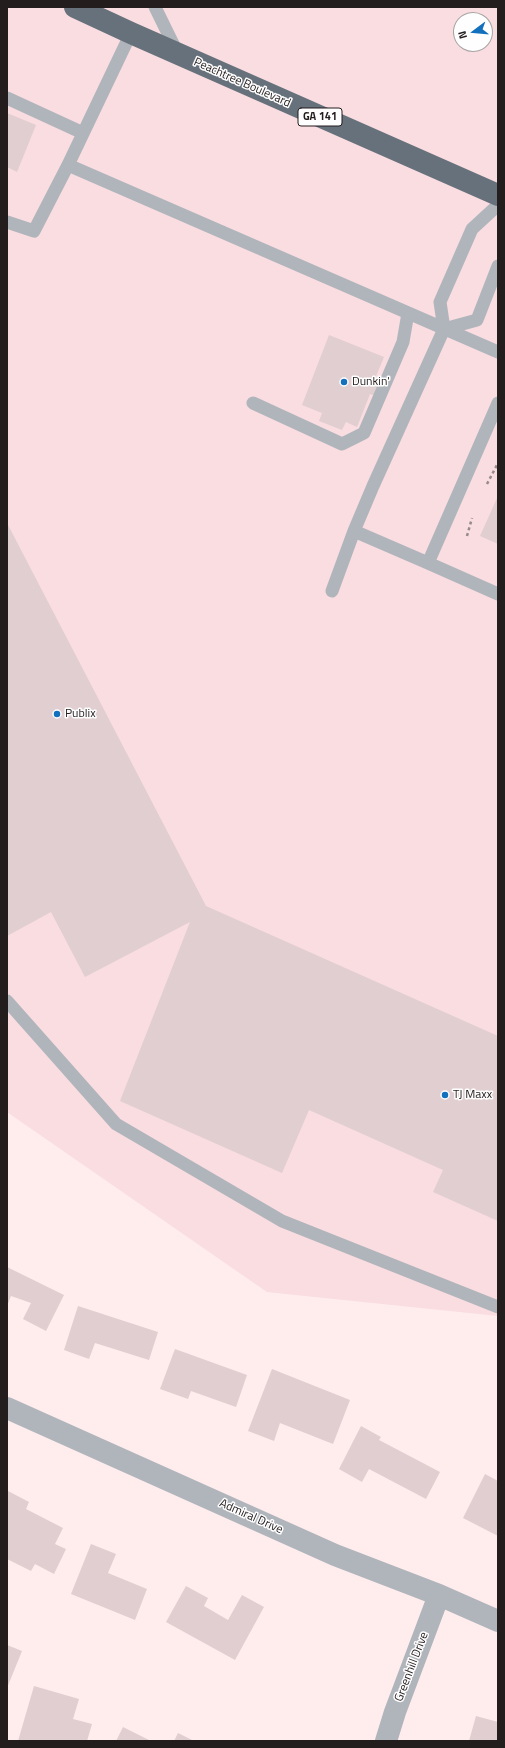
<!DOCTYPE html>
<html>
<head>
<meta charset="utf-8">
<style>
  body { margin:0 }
  #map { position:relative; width:505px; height:1748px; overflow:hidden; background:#ffeced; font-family:"Titillium Web",sans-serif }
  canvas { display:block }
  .frame { position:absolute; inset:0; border:8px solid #241d1e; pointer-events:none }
  .north { position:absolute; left:453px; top:12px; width:40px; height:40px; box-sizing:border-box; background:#fefefe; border:1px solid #a7a4a4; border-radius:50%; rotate:254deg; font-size:11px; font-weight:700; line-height:16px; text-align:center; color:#241d1e }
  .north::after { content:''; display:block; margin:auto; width:14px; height:18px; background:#1270bd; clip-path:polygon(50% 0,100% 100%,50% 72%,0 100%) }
</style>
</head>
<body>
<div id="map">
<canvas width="505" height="1748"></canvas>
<div class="frame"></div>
<div class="north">N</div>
</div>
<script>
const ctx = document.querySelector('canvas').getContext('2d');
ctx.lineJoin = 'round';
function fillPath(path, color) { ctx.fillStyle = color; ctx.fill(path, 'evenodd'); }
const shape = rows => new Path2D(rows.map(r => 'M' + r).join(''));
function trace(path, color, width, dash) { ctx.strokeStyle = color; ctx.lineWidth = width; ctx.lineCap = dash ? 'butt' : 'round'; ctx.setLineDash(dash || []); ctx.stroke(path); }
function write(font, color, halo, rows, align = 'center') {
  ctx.font = font + ' "Titillium Web",sans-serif'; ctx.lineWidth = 3; ctx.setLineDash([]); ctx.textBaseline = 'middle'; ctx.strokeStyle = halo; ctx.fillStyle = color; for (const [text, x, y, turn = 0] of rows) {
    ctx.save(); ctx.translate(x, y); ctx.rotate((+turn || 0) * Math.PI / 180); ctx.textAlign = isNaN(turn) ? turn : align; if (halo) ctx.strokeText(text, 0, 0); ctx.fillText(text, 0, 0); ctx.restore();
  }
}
fillPath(shape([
  [7,7,498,7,498,1316,267,1292,7,1112],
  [461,20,485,20,485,44,461,44]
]), '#f9dde0');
fillPath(shape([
  [7,113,36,125,17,172,7,167],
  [329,335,384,357,374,381,381,384,376,396,370,394,357,427,346,422,342,430,319,421,322,413,302,405],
  [498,496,498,544,480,536],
  [7,523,206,906,498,1036,498,1221,433,1192,443,1170,309,1110,282,1173,120,1101,190,922,85,977,51,912,7,936],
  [7,1267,64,1295,46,1331,23,1319,31,1303,11,1296,7,1306],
  [78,1306,158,1332,149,1360,95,1343,89,1359,64,1350],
  [175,1349,247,1375,236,1407,191,1391,188,1399,160,1389],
  [272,1369,350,1400,333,1444,280,1423,274,1441,248,1431],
  [361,1426,381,1437,379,1440,440,1472,426,1499,369,1469,362,1482,339,1469],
  [485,1474,498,1481,498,1536,463,1518],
  [8,1491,29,1502,26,1509,63,1528,55,1544,66,1549,54,1574,35,1564,31,1571,7,1559],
  [91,1544,116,1554,108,1573,147,1589,135,1620,71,1594],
  [186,1586,208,1598,204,1606,228,1620,242,1595,264,1607,235,1660,166,1622],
  [7,1645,22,1651,7,1688],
  [34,1686,79,1699,73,1719,92,1724,87,1741,18,1741],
  [476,1716,498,1722,498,1741,469,1741],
  [123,1727,151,1741,116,1741],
  [178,1733,194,1741,174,1741]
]), '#e1ced0');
trace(shape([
  [487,484,498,463],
  [467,536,472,518]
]), '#978a8b', 2.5, [3, 3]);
trace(shape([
  [155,7,178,54],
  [7,98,83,133],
  [68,165,498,352],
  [7,222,34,231,68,165,131,33],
  [444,329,477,320,498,266],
  [253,403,342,444,364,433,403,342,408,313],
  [498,403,428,563,498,594],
  [354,531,428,563],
  [332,591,354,531,373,486,444,329,440,302,472,229,498,205],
  [7,1001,116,1124,282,1221,498,1307]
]), '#b0b5bb', 13);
trace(shape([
  [7,1408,335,1555,439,1595,498,1621],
  [386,1741,395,1712,439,1595]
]), '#b0b5bb', 22);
trace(shape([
  [75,7,131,33,498,195]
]), '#67717c', 22);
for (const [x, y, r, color] of [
  [344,382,4,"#1270bd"],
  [57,714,4,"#1270bd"],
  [445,1095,4,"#1270bd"]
]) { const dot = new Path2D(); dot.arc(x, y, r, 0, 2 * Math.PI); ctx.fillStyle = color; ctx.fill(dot); trace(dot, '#fefefe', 1.5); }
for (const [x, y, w] of [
  [320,117,44]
]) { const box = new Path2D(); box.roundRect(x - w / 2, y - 9, w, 18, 3); ctx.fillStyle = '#fefefe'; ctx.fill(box); trace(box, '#241d1e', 1); }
write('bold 11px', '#241d1e', null, [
  ["GA 141",320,117]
]);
write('12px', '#241d1e', '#fefefe', [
  ["Peachtree Boulevard",242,83,24],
  ["Admiral Drive",251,1517,24],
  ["Greenhill Drive",412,1667,-69]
]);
write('12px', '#241d1e', '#fefefe', [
  ["Dunkin'",352,382],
  ["Publix",65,714],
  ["TJ Maxx",453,1095]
], 'left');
</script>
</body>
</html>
